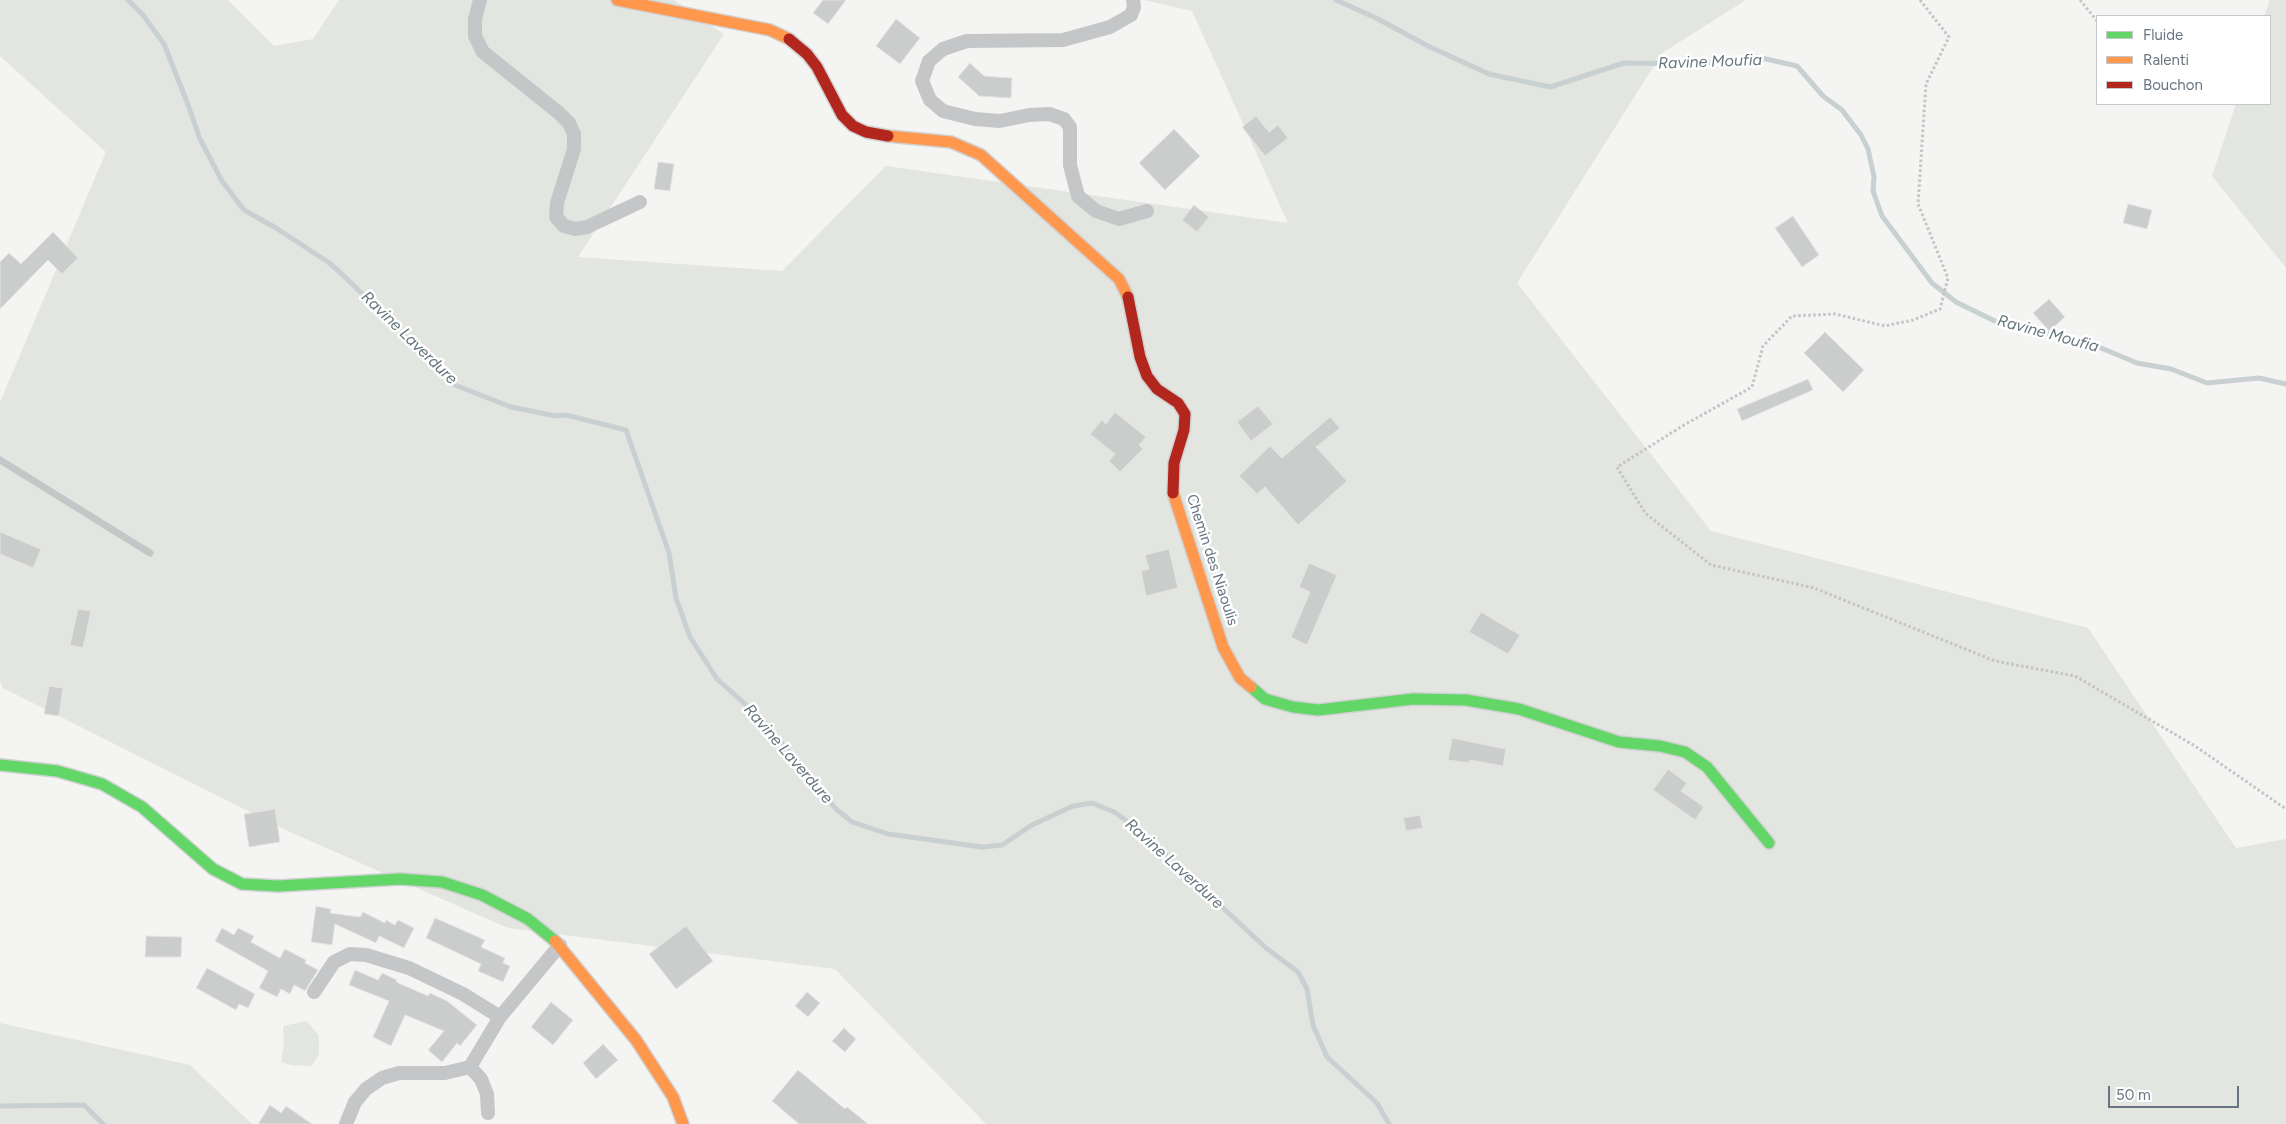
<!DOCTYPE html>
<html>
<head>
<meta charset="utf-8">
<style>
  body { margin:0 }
  #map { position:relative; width:2286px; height:1124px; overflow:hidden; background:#f4f4f3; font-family:Figtree,sans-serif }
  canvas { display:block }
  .legend { position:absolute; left:2096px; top:15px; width:175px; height:90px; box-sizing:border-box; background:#fff; border:1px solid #c3c8cc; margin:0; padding:6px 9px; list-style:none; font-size:15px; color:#687580 }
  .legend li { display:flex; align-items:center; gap:10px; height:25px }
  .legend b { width:25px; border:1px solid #c3c8cc }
  .scale { position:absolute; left:2108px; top:1086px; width:131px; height:22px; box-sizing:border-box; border:2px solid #687580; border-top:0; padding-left:6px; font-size:15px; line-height:18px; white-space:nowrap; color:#687580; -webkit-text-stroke:4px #fff; paint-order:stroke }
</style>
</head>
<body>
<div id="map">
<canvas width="2286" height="1124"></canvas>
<ul class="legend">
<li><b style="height:6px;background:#63d668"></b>Fluide</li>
<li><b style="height:6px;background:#ff974d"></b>Ralenti</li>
<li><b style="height:6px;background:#b3261e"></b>Bouchon</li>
</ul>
<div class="scale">50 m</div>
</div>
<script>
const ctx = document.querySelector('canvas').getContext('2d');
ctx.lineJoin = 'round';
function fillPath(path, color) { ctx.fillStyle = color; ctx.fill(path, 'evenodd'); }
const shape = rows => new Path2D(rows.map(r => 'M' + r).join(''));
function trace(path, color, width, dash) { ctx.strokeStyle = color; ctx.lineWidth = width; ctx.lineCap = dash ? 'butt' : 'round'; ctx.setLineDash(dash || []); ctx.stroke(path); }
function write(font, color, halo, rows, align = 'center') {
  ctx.font = font + ' Figtree,sans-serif'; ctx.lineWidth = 5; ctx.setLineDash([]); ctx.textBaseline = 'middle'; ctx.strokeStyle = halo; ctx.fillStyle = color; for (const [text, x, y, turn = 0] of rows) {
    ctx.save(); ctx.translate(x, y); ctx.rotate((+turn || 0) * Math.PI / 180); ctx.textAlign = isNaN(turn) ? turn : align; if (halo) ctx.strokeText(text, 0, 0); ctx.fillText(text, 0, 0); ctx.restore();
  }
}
fillPath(shape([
  [0,0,228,0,274,46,313,39,339,0,674,0,724,34,578,257,782,271,886,166,1288,223,1192,11,1144,0,1746,0,1662,53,1517,283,1711,531,2088,628,2236,848,2286,839,2286,1124,986,1124,835,969,508,928,290,832,3,688,0,681,0,402,106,152,0,56],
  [2270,0,2286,0,2286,268,2212,176,2236,104,2270,104,2270,16,2264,16],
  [307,1021,319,1036,319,1054,312,1066,291,1065,281,1062,284,1043,283,1026],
  [0,1023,190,1065,252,1124,0,1124]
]), '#e3e5e1');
trace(shape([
  [128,0,143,15,164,44,187,102,200,139,222,181,244,210,276,228,328,262,342,274,455,385,511,407,556,416,566,415,626,430,669,553,676,598,690,637,717,679,762,719,836,809,852,822,888,834,982,847,1002,845,1032,825,1073,806,1092,803,1114,812,1137,828,1266,948,1298,972,1307,989,1313,1025,1327,1057,1377,1103,1389,1124],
  [1336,0,1376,18,1428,46,1489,74,1550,87,1624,63,1698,64,1757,57,1797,66,1823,96,1842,110,1861,135,1868,149,1874,177,1873,191,1882,216,1932,283,1956,302,2003,325,2082,340,2137,363,2171,369,2207,383,2259,378,2286,384],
  [0,1106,84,1105,103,1124]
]), '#c9d0d2', 5);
const building = shape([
  [823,0,846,0,828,24,813,13,823,0],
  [896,19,920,38,900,64,876,46,896,19],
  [970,63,984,76,1012,78,1011,98,979,96,958,77,970,63],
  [1256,116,1269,132,1278,125,1288,138,1265,156,1242,127,1256,116],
  [1174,129,1200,156,1165,190,1139,163,1174,129],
  [658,162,674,164,670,191,654,189,658,162],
  [2128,204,2152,210,2147,229,2123,223,2128,204],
  [1194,205,1209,217,1197,232,1182,220,1194,205],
  [1793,216,1819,255,1802,267,1775,228,1793,216],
  [53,232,78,258,62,274,48,260,0,309,0,262,9,253,21,264,53,232],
  [2049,299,2065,317,2049,331,2033,313,2049,299],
  [1825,332,1864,370,1843,392,1804,353,1825,332],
  [1808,379,1813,390,1742,421,1737,409,1808,379],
  [1258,406,1273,424,1251,441,1237,422,1258,406],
  [1115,412,1146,437,1139,445,1143,449,1120,472,1109,461,1115,454,1090,434,1102,420,1106,424,1115,412],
  [1330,417,1340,428,1316,447,1347,481,1298,525,1265,487,1257,494,1239,476,1270,446,1282,458,1330,417],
  [0,532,41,549,33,568,0,554,0,532],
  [1169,549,1178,588,1146,596,1141,571,1149,569,1145,555,1169,549],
  [1309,563,1337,575,1307,645,1291,637,1310,592,1299,587,1309,563],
  [78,609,91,611,83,648,70,645,78,609],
  [1481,612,1520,635,1508,654,1469,632,1481,612],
  [49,686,63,688,59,716,44,714,49,686],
  [1452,738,1506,749,1503,766,1470,760,1469,763,1448,760,1452,738],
  [1668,769,1687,783,1681,791,1704,807,1695,820,1653,790,1668,769],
  [275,809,280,842,249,847,244,814,275,809],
  [1420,815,1423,828,1406,831,1403,818,1420,815],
  [316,906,331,909,330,913,360,917,363,912,385,923,386,920,395,925,398,920,414,928,404,948,379,936,376,943,335,924,332,945,311,942,316,906],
  [435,918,485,940,481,947,505,958,503,963,510,966,503,982,478,971,481,964,426,938,435,918],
  [686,926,713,961,676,989,649,954,686,926],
  [222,928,234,935,238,928,254,936,251,942,280,958,285,949,306,960,305,963,318,970,305,991,294,985,290,994,281,989,277,997,259,988,268,971,215,941,222,928],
  [146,936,182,937,181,957,145,957,146,936],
  [207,968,255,994,248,1008,239,1004,236,1010,196,988,207,968],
  [355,970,378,980,382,973,397,980,396,982,428,996,430,993,447,1001,477,1025,460,1046,457,1043,442,1062,428,1050,444,1031,405,1015,391,1046,373,1037,389,1001,349,985,355,970],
  [807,992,820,1003,808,1017,795,1006,807,992],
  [551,1002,573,1020,553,1045,531,1027,551,1002],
  [844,1028,856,1039,845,1052,832,1041,844,1028],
  [603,1044,618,1060,596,1079,583,1063,603,1044],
  [798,1070,845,1109,847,1107,868,1124,799,1124,772,1101,798,1070],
  [270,1105,281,1113,286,1106,312,1124,258,1124,270,1105]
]);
fillPath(building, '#cbcccc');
trace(building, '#e4e4e3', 1);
const fast = shape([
  [1251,687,1265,699,1293,707,1318,710,1413,699,1466,700,1519,709,1619,742,1660,746,1685,752,1707,767,1769,843],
  [0,765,57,771,102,784,142,807,213,869,242,884,278,886,400,879,442,882,482,895,528,919,555,941]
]);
const slow = shape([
  [617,0,770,30,789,39],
  [888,136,951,142,981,155,1119,279,1128,297],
  [1173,493,1223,647,1240,678,1251,687],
  [555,941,636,1040,673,1097,683,1124]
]);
const jam = shape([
  [789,39,807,54,817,67,842,115,853,126,866,132,888,136],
  [1128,297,1140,357,1147,376,1157,389,1178,403,1185,414,1184,430,1174,463,1173,493]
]);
trace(fast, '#d0d1d1', 14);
trace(slow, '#d0d1d1', 14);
trace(jam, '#d0d1d1', 14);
trace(shape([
  [1920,0,1949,37,1926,84,1918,204,1948,278,1940,309,1913,320,1885,326,1835,314,1792,316,1763,346,1752,387,1684,425,1617,467,1645,513,1711,565,1814,588,1995,661,2075,676,2195,746,2286,809],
  [2080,0,2097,21]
]), '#c4c4c5', 3, [2.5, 2.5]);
trace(shape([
  [0,460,150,553]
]), '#c5c6c8', 7);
trace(shape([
  [480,0,475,19,475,36,483,52,559,113,569,123,574,134,574,149,557,203,556,217,564,226,575,229,587,227,640,202],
  [1133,0,1134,7,1131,15,1110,27,1063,40,967,41,943,49,929,61,922,81,930,100,943,111,975,119,1000,121,1029,115,1049,114,1064,119,1070,127,1070,165,1078,196,1096,211,1119,219,1147,211],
  [314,992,334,962,350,954,366,955,409,968,463,994,500,1017],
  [470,1067,500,1017,560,945],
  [346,1124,355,1102,366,1089,382,1078,399,1073,445,1073,470,1067,481,1079,487,1094,488,1113]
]), '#c5c6c8', 14);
trace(fast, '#63d668', 11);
trace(slow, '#ff974d', 11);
trace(jam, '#b3261e', 11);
write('15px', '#687580', '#fff', [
  ["Chemin des Niaoulis",1212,560,72]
]);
write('italic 16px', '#63767c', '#fff', [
  ["Ravine Moufia",1710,62,-2],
  ["Ravine Moufia",2048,334,15],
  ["Ravine Laverdure",409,338,44],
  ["Ravine Laverdure",788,754,49],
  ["Ravine Laverdure",1174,864,42]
]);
</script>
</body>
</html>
